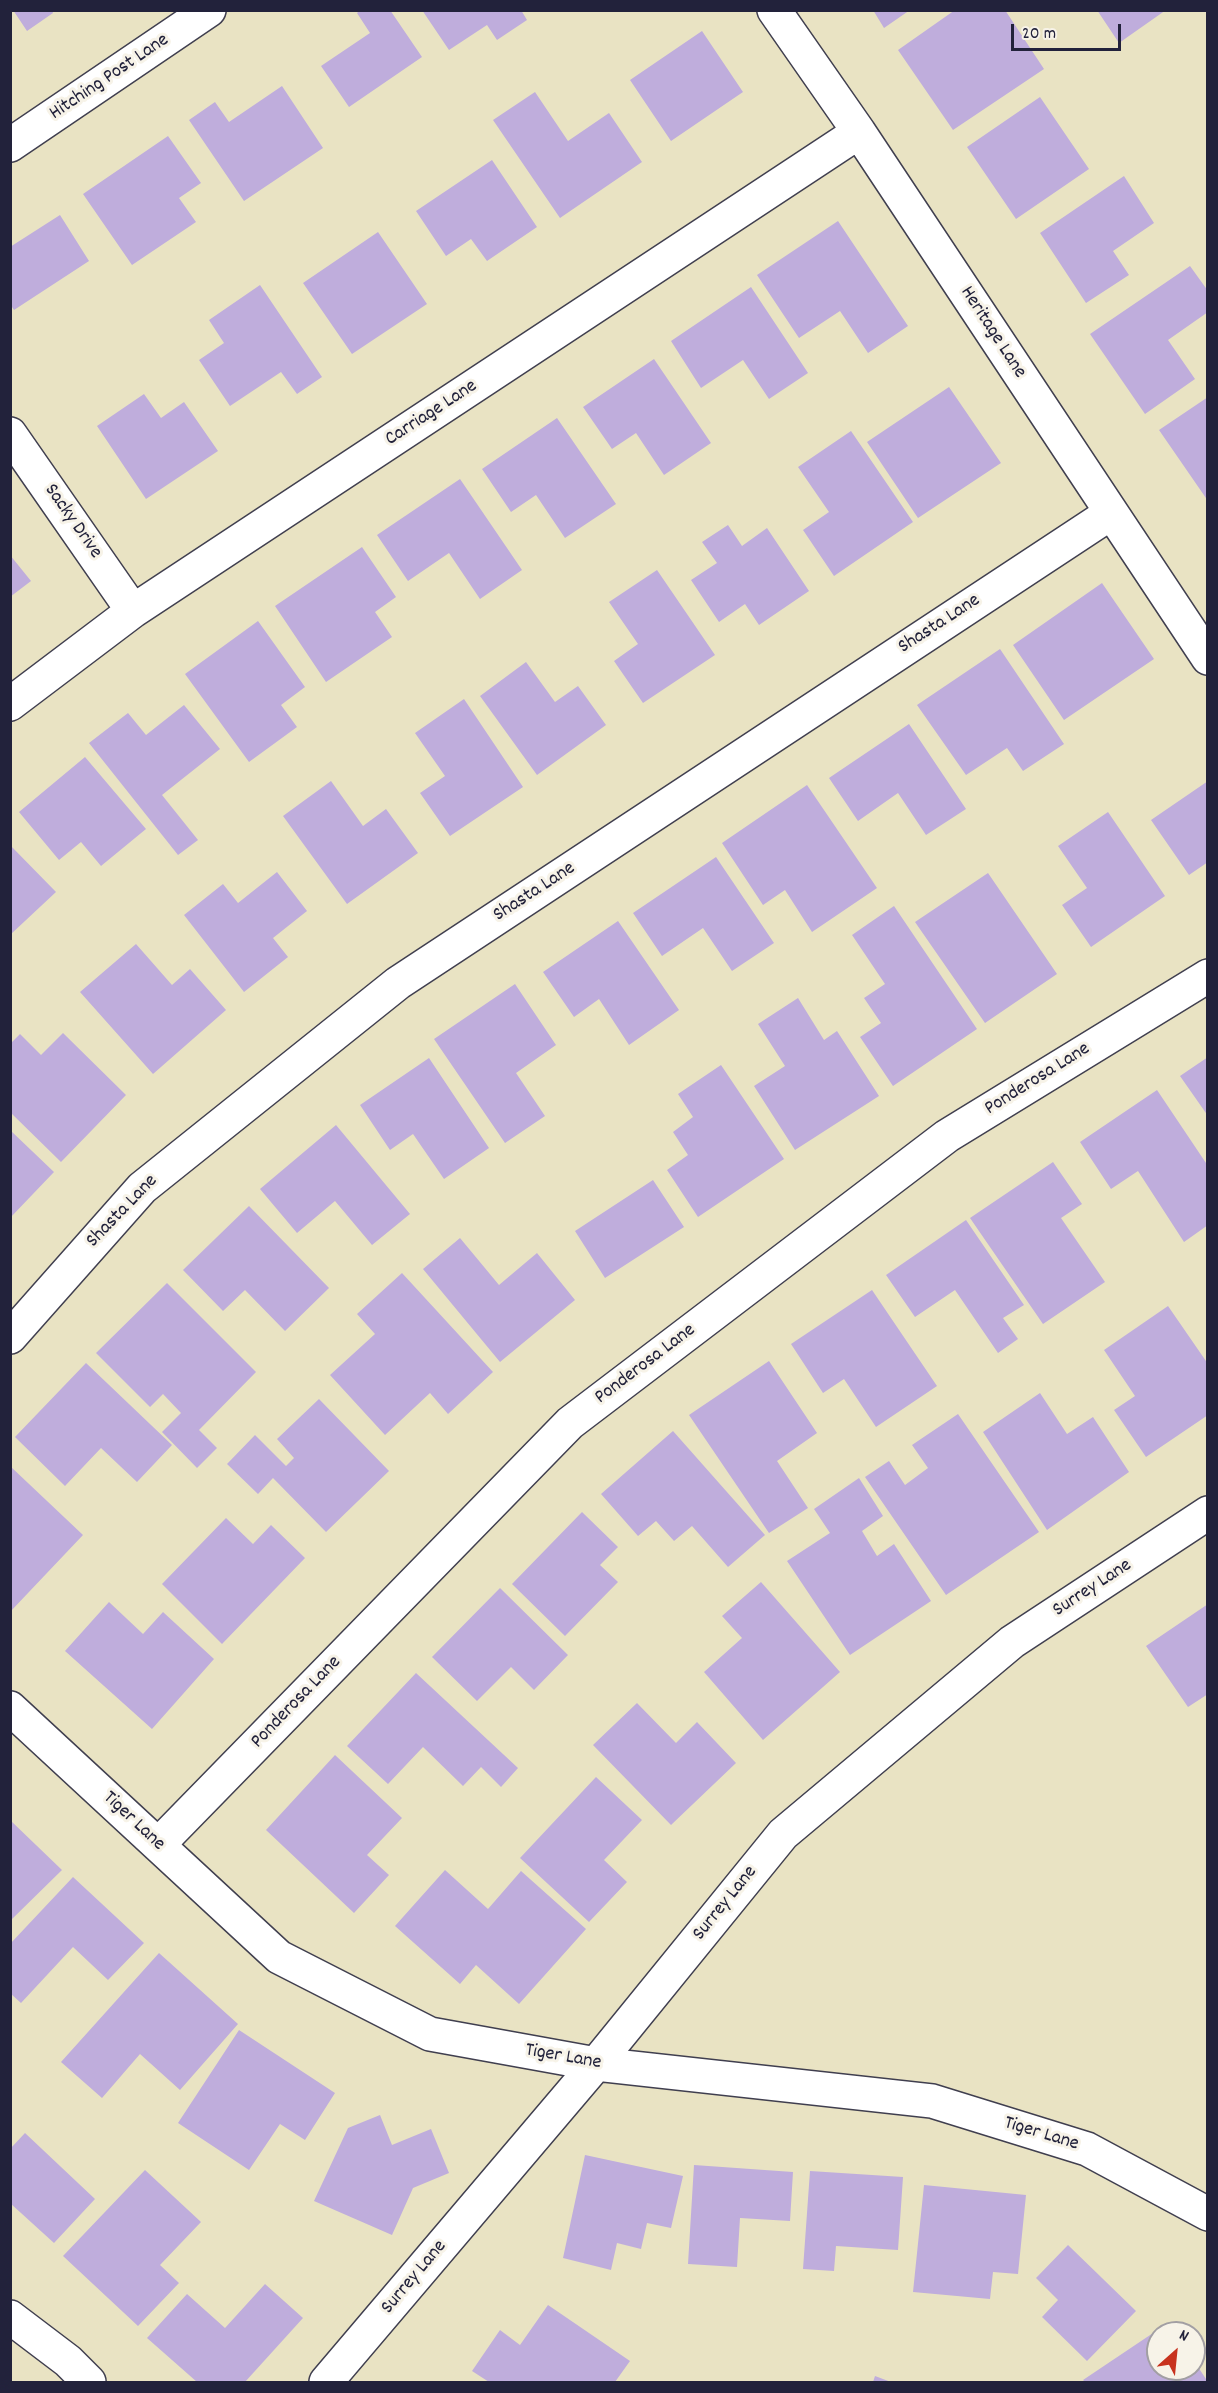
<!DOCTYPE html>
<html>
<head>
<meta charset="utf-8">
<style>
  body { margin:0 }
  #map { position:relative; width:1218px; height:2393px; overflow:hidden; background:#e9e3c3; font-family:Dekko,sans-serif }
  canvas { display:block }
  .frame { position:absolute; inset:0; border:12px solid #22223b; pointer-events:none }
  .north { position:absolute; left:1146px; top:2321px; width:60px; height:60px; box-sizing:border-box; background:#f7f3e8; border:2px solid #a29fa3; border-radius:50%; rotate:27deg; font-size:16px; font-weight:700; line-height:24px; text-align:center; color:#22223b }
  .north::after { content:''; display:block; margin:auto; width:21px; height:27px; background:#c8321e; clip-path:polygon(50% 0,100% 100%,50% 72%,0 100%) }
  .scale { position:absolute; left:1011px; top:24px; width:110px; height:27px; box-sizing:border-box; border:3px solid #22223b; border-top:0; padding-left:8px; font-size:18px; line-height:21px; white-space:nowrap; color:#22223b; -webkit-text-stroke:4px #f7f3e8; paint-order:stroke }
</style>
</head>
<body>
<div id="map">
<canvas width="1218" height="2393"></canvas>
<div class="frame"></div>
<div class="north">N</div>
<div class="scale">20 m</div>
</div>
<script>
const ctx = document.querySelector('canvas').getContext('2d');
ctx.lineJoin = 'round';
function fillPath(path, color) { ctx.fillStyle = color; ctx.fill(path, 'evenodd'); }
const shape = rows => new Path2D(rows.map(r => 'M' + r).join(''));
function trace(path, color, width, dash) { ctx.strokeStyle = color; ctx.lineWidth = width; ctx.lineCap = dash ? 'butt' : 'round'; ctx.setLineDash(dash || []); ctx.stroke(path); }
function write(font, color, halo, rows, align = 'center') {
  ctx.font = font + ' Dekko,sans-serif'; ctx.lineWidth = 6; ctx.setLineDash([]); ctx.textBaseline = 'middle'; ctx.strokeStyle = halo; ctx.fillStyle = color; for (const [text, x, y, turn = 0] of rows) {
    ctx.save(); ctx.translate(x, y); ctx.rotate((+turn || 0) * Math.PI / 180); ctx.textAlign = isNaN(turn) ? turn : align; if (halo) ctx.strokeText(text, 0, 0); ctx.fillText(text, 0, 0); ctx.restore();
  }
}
fillPath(shape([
  [13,10,52,10,53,13,27,31],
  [360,10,390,10,422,57,349,107,321,66,370,33,357,13],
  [422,10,521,10,527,20,497,40,487,25,449,50],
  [873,10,910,10,884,28],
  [955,10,1005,10,1044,69,953,130,898,50],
  [1097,10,1166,10,1119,43],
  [702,31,743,92,671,141,630,80],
  [282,86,323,148,244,201,189,120,215,102,229,122],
  [535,92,568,141,609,113,642,162,560,218,493,120],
  [1040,97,1089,169,1016,219,967,147],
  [168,136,201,183,179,198,196,222,132,265,83,194],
  [492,160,537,227,487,261,471,239,446,256,416,211],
  [1124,176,1154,223,1113,251,1129,275,1086,303,1040,233],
  [60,215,89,261,14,310,10,304,10,247],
  [838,221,908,326,868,353,840,311,799,338,757,275],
  [378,232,427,304,352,354,303,283],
  [1190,266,1208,291,1208,312,1168,340,1195,379,1145,414,1090,334],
  [260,285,322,377,297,394,281,372,230,406,199,360,224,343,209,320],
  [751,287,808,373,769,399,743,360,701,388,671,341],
  [654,359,711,443,664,475,636,433,612,449,583,407],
  [949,387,1001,463,918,518,867,442],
  [144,394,161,418,184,402,218,451,146,499,97,426],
  [1208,397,1208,501,1159,430],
  [557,418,616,504,565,538,536,495,511,512,482,469],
  [851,431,913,522,834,576,803,530,829,512,798,467],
  [460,479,522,570,480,599,449,553,408,581,377,535],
  [728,525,742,546,767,528,809,591,759,625,745,604,719,622,691,580,717,563,702,542],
  [362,547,396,597,375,612,392,637,326,682,275,606],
  [10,555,31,581,10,597],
  [657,570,715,655,643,703,614,661,638,644,609,602],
  [1102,583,1154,659,1064,720,1013,645],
  [258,621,305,687,281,705,297,727,249,762,185,674],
  [1000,649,1064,744,1023,771,1007,748,966,775,917,705],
  [526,662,555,702,578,686,606,725,537,775,480,696],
  [464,699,523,787,450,836,420,793,445,776,415,733],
  [184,705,220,749,162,795,198,840,178,855,89,743,128,713,146,735],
  [909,724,966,809,926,835,898,793,858,821,829,778],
  [85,757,146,829,101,866,81,842,59,860,19,812],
  [331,781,363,826,386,809,418,853,347,904,283,816],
  [1208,781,1208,862,1189,875,1151,820],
  [807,785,877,888,812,932,785,890,763,905,722,843],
  [1108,812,1165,896,1091,947,1062,905,1087,888,1058,846],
  [10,845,56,892,10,935],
  [716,857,774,943,732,971,703,928,662,956,633,913],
  [277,872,307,911,273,938,288,957,244,992,184,915,223,884,238,903],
  [988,873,1057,974,985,1023,915,922],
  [894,906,977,1029,893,1086,860,1037,881,1023,864,998,885,984,852,935],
  [618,921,679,1010,629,1045,599,999,574,1017,543,972],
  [136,944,172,985,190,969,226,1010,153,1074,80,992],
  [515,984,556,1045,516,1073,545,1116,505,1143,434,1039],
  [798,998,824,1040,837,1031,879,1096,795,1150,754,1086,785,1066,758,1024],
  [63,1033,126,1095,61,1162,10,1112,10,1044,20,1034,41,1055],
  [1208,1057,1208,1116,1180,1076],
  [429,1058,489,1148,444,1179,413,1134,390,1150,360,1105],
  [721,1065,784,1159,698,1217,667,1170,688,1155,673,1132,693,1117,678,1094],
  [1157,1090,1208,1166,1208,1225,1184,1242,1138,1171,1111,1189,1080,1142],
  [336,1125,410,1214,372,1245,335,1201,297,1233,260,1189],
  [10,1130,54,1172,10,1218],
  [1053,1162,1082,1204,1061,1218,1105,1282,1043,1324,970,1218],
  [653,1180,684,1227,605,1278,575,1231],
  [249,1206,329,1288,285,1331,245,1290,223,1311,183,1270],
  [966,1220,1024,1305,1003,1318,1018,1339,998,1353,955,1290,915,1317,886,1275],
  [460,1238,499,1285,537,1253,575,1300,500,1362,423,1269],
  [402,1273,493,1372,448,1414,430,1393,385,1435,330,1375,375,1334,357,1314],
  [167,1283,256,1372,199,1430,217,1448,197,1468,162,1432,181,1413,163,1394,150,1407,96,1353],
  [872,1290,937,1386,876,1427,844,1379,823,1393,791,1344],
  [1168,1306,1208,1364,1208,1415,1146,1457,1114,1410,1135,1396,1104,1350],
  [769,1361,817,1433,777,1461,808,1508,769,1533,689,1415],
  [86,1363,172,1445,137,1482,101,1448,65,1486,15,1437],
  [1040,1393,1067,1434,1093,1417,1129,1472,1047,1530,983,1432],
  [319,1399,389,1471,326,1532,273,1478,258,1494,227,1464,255,1435,286,1466,294,1458,277,1439],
  [958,1414,1039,1532,946,1595,865,1477,889,1461,905,1485,928,1468,912,1445],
  [673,1431,765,1535,728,1567,692,1526,674,1541,656,1521,638,1536,601,1494],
  [10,1466,83,1535,10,1612],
  [859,1478,883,1516,862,1531,877,1556,894,1544,931,1601,850,1655,787,1561,830,1533,814,1509],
  [582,1512,618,1547,600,1565,618,1582,565,1636,512,1584],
  [226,1518,253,1544,271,1525,305,1558,222,1644,162,1584],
  [761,1582,840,1672,763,1740,704,1672,742,1638,722,1616],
  [500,1588,568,1655,534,1690,511,1667,477,1701,432,1657],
  [109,1602,143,1634,163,1612,214,1659,152,1729,65,1651],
  [1208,1604,1208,1694,1188,1707,1146,1646],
  [416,1673,518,1768,501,1787,481,1767,463,1786,423,1747,388,1784,347,1746],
  [637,1703,676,1743,697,1722,736,1763,671,1825,593,1745],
  [335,1755,402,1818,367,1855,389,1875,354,1913,266,1830],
  [596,1777,642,1820,604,1860,627,1882,589,1922,520,1858],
  [10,1820,62,1870,10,1921],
  [445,1870,488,1909,521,1871,586,1929,519,2004,476,1965,460,1984,395,1926],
  [73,1877,144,1943,108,1980,73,1947,21,2003,10,1993,10,1944],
  [159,1953,238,2024,180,2090,140,2054,102,2098,61,2062],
  [239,2030,335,2093,305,2140,280,2124,249,2170,178,2123],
  [380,2115,392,2145,431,2129,449,2173,413,2188,392,2235,314,2201,348,2128],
  [25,2133,95,2199,54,2243,10,2203,10,2149],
  [585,2155,683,2176,671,2228,647,2223,641,2249,617,2243,611,2270,563,2258],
  [694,2165,793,2172,790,2221,740,2218,737,2267,688,2264],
  [145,2170,201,2222,160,2265,179,2283,138,2326,63,2256],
  [810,2171,903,2177,898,2250,836,2246,834,2271,803,2269],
  [924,2185,1026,2195,1018,2274,993,2272,990,2299,913,2292],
  [1068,2245,1136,2311,1087,2361,1042,2317,1058,2300,1036,2278],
  [265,2284,303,2318,245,2382,197,2382,147,2338,187,2294,225,2328],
  [548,2305,630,2361,615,2382,489,2382,472,2371,500,2330,520,2345],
  [1168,2323,1175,2333,1158,2333,1158,2369,1194,2369,1194,2361,1208,2382,1085,2382,1083,2380],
  [875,2376,891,2382,873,2382]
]), '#bfaddc');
const minor = shape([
  [774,10,859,132,1208,658],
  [10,145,209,10],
  [10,434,133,611],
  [10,704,133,611,859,132],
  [10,1337,142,1188,398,983,1111,513],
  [10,1708,279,1957,430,2034,596,2064,932,2101,1087,2149,1208,2214],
  [158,1845,570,1423,947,1136,1208,976],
  [10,2317,68,2361,89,2382],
  [326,2382,596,2064,783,1834,1012,1642,1208,1513]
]);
trace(minor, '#403f4f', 36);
trace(minor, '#fff', 33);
write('20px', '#22223b', '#f7f3e8', [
  ["Hitching Post Lane",110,78,-34],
  ["Heritage Lane",992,333,57],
  ["Carriage Lane",432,414,-33],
  ["Sacky Drive",72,522,55],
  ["Shasta Lane",940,625,-33],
  ["Shasta Lane",535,893,-33],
  ["Ponderosa Lane",1038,1080,-32],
  ["Shasta Lane",123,1212,-46],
  ["Ponderosa Lane",646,1365,-37],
  ["Surrey Lane",1093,1589,-33],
  ["Ponderosa Lane",297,1703,-46],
  ["Tiger Lane",133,1822,43],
  ["Surrey Lane",726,1904,-51],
  ["Tiger Lane",563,2058,10],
  ["Tiger Lane",1041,2135,17],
  ["Surrey Lane",415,2278,-50]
]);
</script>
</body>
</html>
